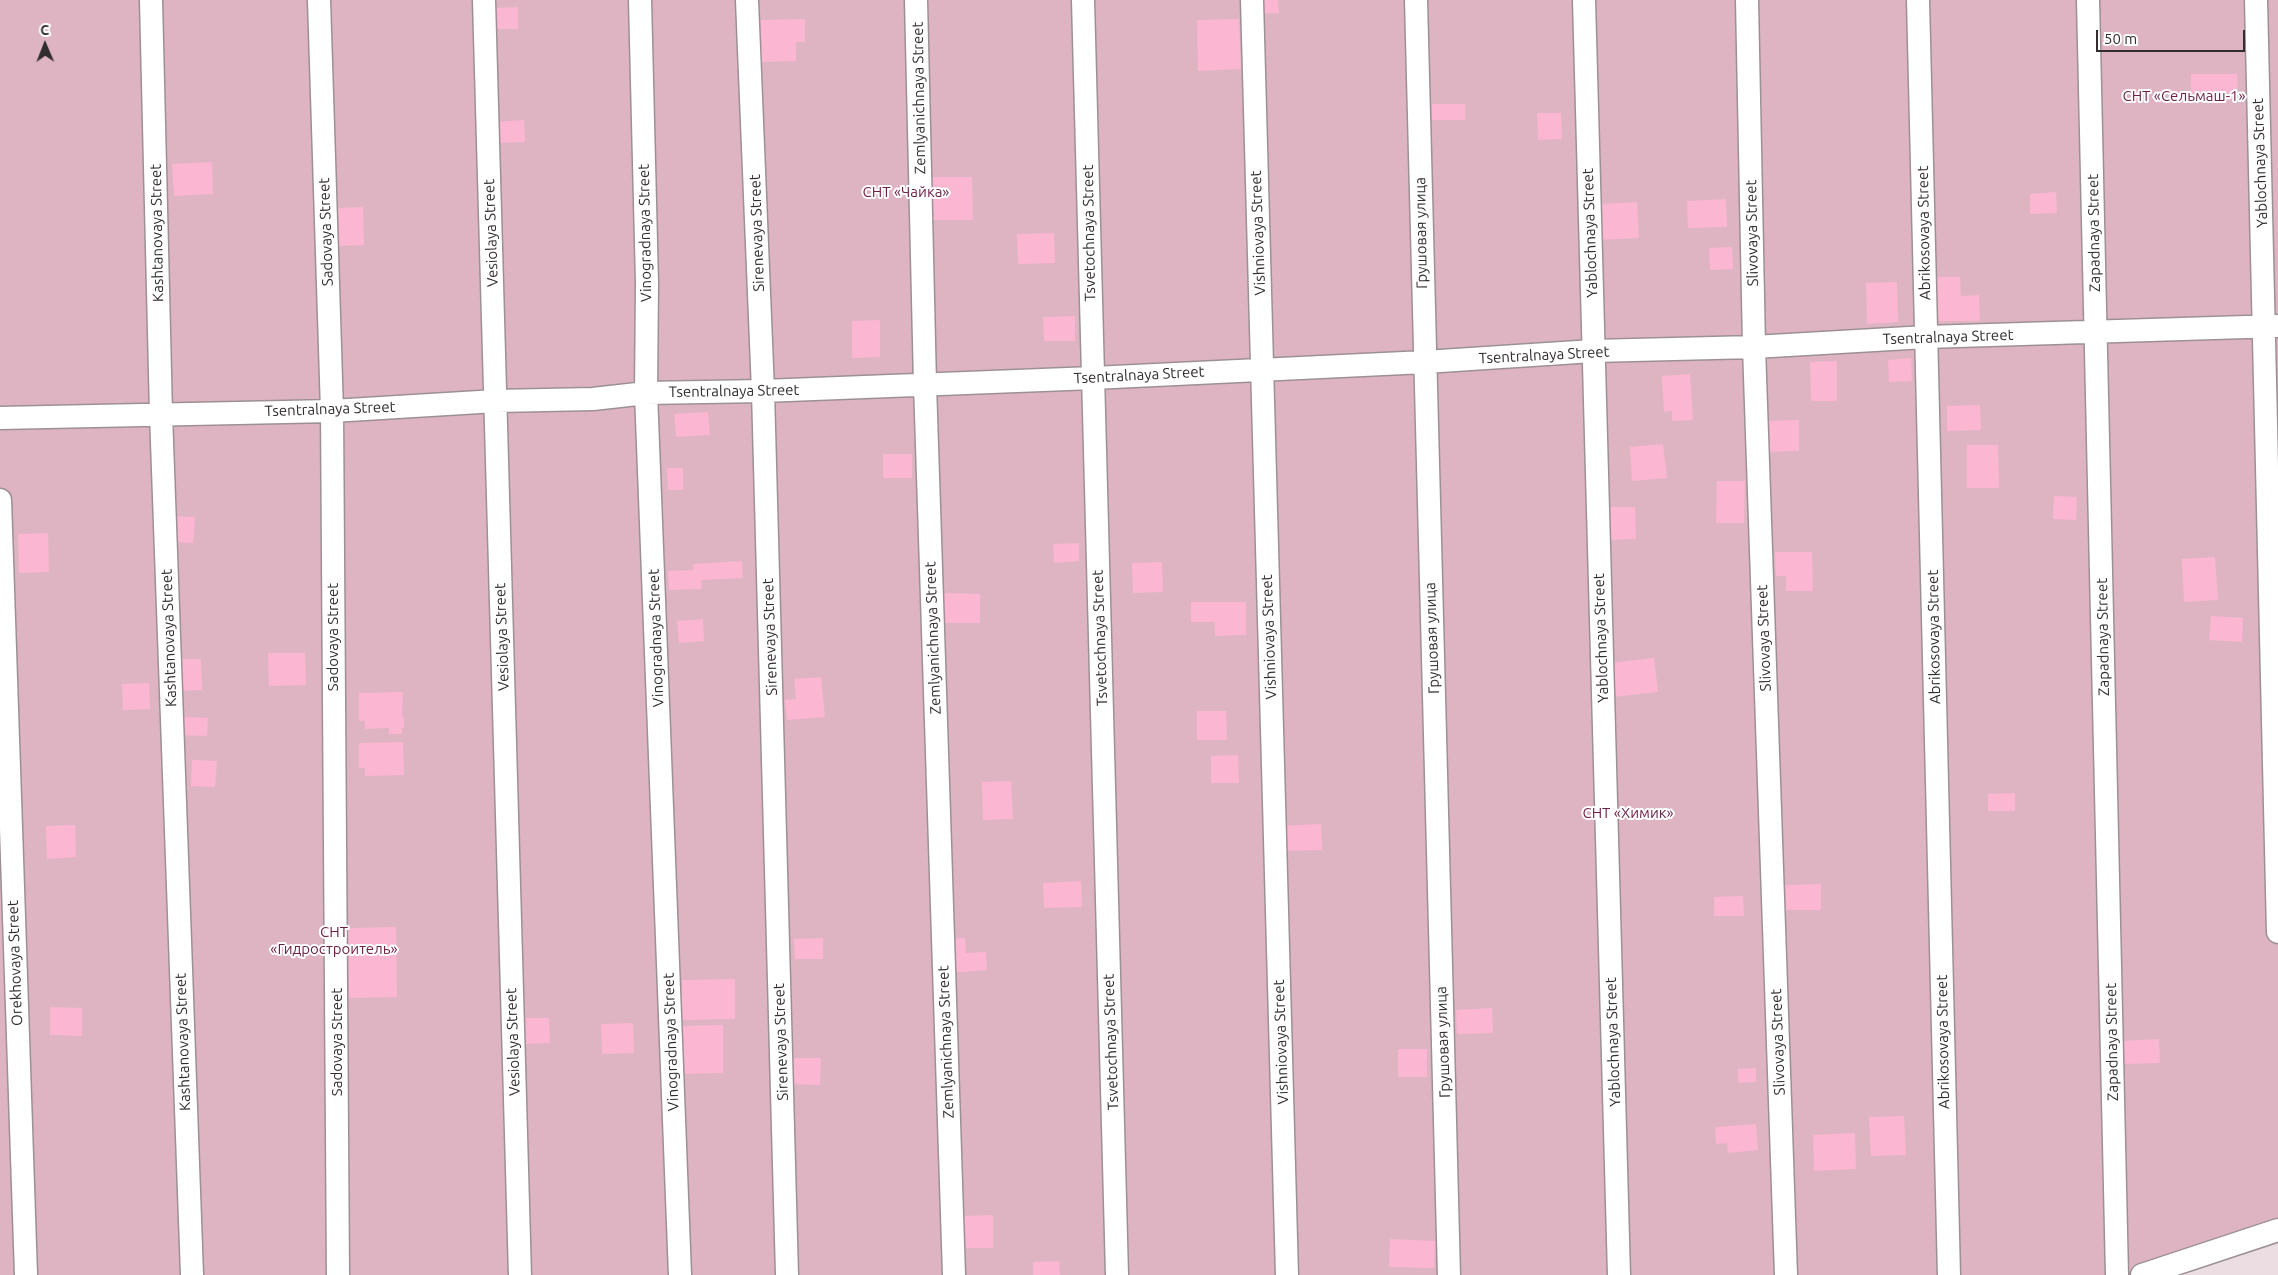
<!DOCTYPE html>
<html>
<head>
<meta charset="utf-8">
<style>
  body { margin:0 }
  #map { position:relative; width:2278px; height:1275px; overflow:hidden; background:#ebdde2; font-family:Ubuntu,sans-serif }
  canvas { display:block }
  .north { position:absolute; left:20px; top:20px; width:50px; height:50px; -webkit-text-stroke:4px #fff; paint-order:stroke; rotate:359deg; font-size:14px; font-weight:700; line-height:20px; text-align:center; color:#322d2f }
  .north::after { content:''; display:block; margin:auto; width:18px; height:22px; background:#322d2f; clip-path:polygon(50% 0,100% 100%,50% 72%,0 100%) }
  .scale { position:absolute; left:2096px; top:30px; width:149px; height:22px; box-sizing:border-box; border:2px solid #322d2f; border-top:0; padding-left:6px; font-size:15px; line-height:18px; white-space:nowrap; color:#322d2f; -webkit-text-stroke:4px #fff; paint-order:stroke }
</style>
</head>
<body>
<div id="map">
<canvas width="2278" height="1275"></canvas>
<div class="north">С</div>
<div class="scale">50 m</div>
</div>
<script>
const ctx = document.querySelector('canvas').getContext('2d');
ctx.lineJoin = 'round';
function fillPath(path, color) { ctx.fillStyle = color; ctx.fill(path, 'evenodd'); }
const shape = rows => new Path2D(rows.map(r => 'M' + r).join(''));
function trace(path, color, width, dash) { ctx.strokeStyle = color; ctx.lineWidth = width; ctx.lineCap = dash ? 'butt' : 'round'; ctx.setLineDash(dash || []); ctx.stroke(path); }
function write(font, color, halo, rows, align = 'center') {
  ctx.font = font + ' Ubuntu,sans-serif'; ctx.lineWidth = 4; ctx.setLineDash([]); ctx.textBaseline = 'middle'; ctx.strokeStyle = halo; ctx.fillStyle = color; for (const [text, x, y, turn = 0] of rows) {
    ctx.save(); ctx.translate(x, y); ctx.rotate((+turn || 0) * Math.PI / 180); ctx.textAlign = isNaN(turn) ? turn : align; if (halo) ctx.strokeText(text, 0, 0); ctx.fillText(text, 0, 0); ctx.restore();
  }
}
fillPath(shape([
  [0,0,2278,0,2278,1240,2147,1275,0,1275]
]), '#deb4c3');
fillPath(shape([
  [1258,0,1278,0,1279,13,1258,14],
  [518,7,518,29,494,29,494,8],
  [805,19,805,42,796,42,796,61,761,62,759,20],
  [1239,19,1241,69,1198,71,1197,20],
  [2191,74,2237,74,2238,92,2191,93],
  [1432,104,1465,104,1465,120,1432,120],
  [1537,113,1561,113,1562,139,1538,140],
  [524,120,525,142,497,143,496,122],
  [212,162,213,194,174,196,172,164],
  [928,177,972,177,973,220,929,220],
  [2056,192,2057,213,2030,214,2030,194],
  [1726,199,1727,227,1688,228,1687,201],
  [1637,202,1639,238,1596,240,1595,215,1601,215,1601,204],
  [363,207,364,245,339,246,338,208],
  [1054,233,1055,263,1018,264,1017,234],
  [1732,247,1733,269,1710,270,1709,248],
  [1935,277,1960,277,1961,296,1979,295,1980,321,1935,321],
  [1897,282,1898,322,1867,324,1866,283],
  [1075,316,1075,341,1044,341,1043,317],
  [880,320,880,357,852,358,852,321],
  [1911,358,1912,381,1889,382,1888,360],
  [1837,361,1837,401,1811,401,1810,362],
  [1690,374,1693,420,1672,421,1672,411,1664,412,1662,376],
  [1980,405,1981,430,1947,431,1947,406],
  [708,412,710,435,676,437,674,414],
  [1799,420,1799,451,1768,452,1767,421],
  [1663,444,1667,478,1632,481,1630,447],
  [1967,445,1998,445,1999,488,1967,488],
  [883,454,912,454,912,478,883,478],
  [667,468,683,468,683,490,668,490],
  [1717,481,1745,481,1744,523,1716,523],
  [2054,496,2077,497,2076,520,2053,519],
  [1608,507,1635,507,1636,539,1608,540],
  [173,516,195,517,193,543,172,542],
  [48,533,49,572,19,573,18,534],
  [1079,543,1079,561,1054,563,1053,544],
  [1775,552,1812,552,1813,591,1786,591,1786,576,1776,576],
  [2215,557,2218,600,2184,602,2182,559],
  [742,561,743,578,701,580,702,589,669,590,668,571,693,570,693,564],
  [1162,562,1163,592,1133,593,1132,563],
  [943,593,980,594,980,623,943,623],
  [1191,602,1246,602,1246,635,1215,636,1215,622,1191,622],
  [2211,616,2243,618,2242,642,2209,640],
  [703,619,704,641,679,643,677,621],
  [268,653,305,653,306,685,269,686],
  [1654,658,1658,692,1613,697,1609,663],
  [177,659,201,659,202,690,178,691],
  [821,677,825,717,787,720,785,700,796,699,794,679],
  [149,683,150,709,123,710,122,684],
  [403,692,402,717,404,717,404,728,402,728,402,734,389,734,389,728,365,729,365,721,359,721,359,693],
  [1197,711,1226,711,1227,740,1197,740],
  [180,717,208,718,207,736,179,735],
  [403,742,404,775,365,776,365,768,359,768,359,743],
  [1238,755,1239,783,1211,783,1211,756],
  [192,760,217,761,215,787,191,786],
  [1011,781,1013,819,983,820,982,782],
  [2015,793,2015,811,1988,811,1988,794],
  [1321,824,1322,850,1282,851,1280,826],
  [75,825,76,857,47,859,46,826],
  [1081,881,1082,907,1044,908,1043,883],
  [1821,884,1821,910,1784,910,1784,885],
  [1743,896,1744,916,1714,916,1714,897],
  [396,927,397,997,349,998,348,928],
  [823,938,823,959,795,959,794,939],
  [965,938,966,953,986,952,987,970,951,973,949,939],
  [735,979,735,1019,682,1020,682,980],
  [50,1007,82,1008,82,1036,50,1035],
  [1492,1008,1493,1033,1457,1034,1456,1010],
  [522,1018,549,1018,550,1043,522,1044],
  [633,1023,634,1053,602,1054,601,1024],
  [723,1025,723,1073,679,1074,678,1026],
  [2159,1039,2160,1063,2124,1064,2123,1041],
  [1398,1049,1427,1049,1427,1077,1398,1077],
  [789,1058,821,1058,820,1085,789,1084],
  [1756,1068,1756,1082,1738,1083,1738,1069],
  [1904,1116,1906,1155,1871,1156,1869,1117],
  [1756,1124,1758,1150,1728,1153,1727,1143,1716,1144,1715,1127],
  [1855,1133,1856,1169,1814,1171,1813,1135],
  [993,1215,993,1248,963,1248,962,1216],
  [1390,1239,1435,1241,1434,1268,1389,1267],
  [1059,1261,1060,1275,1033,1275,1033,1262]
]), '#fbb6d1');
const minor = shape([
  [151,0,161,414,192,1275],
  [319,0,332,411,338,1275],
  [484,0,520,1275],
  [640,0,647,283,646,393,680,1275],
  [747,0,763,391,787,1275],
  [916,0,925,384,954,1275],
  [1083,0,1117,1275],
  [1252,0,1287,1275],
  [1416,0,1449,1275],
  [1584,0,1619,1275],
  [1747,0,1754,347,1786,1275],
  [1918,0,1949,1275],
  [2088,0,2117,1275],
  [2256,0,2278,932],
  [0,418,332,411,496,401,593,399,646,393,763,391,1093,378,1425,362,1593,351,1754,347,1926,337,2278,326],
  [0,500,26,1275],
  [2142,1275,2278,1230]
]);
trace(minor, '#9d9095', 25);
trace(minor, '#fff', 22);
write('15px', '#6d1f46', '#fff', [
  ["СНТ «Сельмаш-1»",2184,96],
  ["СНТ «Чайка»",906,192],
  ["СНТ «Химик»",1628,813],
  ["СНТ",334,932],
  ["«Гидростроитель»",334,949]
]);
write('15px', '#322d2f', '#fff', [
  ["Zemlyanichnaya Street",919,98,-91],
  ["Yablochnaya Street",2260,163,-92],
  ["Sadovaya Street",326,232,-92],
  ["Kashtanovaya Street",157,233,-91],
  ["Vesiolaya Street",491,233,-92],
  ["Vinogradnaya Street",645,233,-91],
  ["Sirenevaya Street",757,233,-92],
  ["Tsvetochnaya Street",1089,233,-91],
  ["Vishniovaya Street",1258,233,-92],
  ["Грушовая улица",1421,233,-91],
  ["Yablochnaya Street",1590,233,-92],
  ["Slivovaya Street",1752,233,-91],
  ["Abrikosovaya Street",1924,233,-91],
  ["Zapadnaya Street",2094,233,-91],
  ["Tsentralnaya Street",1948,337,-2],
  ["Tsentralnaya Street",1544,355,-3],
  ["Tsentralnaya Street",1139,375,-3],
  ["Tsentralnaya Street",734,391,-1],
  ["Tsentralnaya Street",330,409,-2],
  ["Sadovaya Street",333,637,-90],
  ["Vesiolaya Street",502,637,-92],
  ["Sirenevaya Street",770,637,-92],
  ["Vishniovaya Street",1269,637,-92],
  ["Abrikosovaya Street",1934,637,-91],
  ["Zapadnaya Street",2103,637,-91],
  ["Kashtanovaya Street",169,638,-92],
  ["Vinogradnaya Street",656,638,-92],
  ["Zemlyanichnaya Street",933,638,-92],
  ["Tsvetochnaya Street",1100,638,-92],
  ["Грушовая улица",1432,638,-92],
  ["Yablochnaya Street",1601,638,-92],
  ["Slivovaya Street",1764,638,-92],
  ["Orekhovaya Street",15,963,-92],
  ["Kashtanovaya Street",183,1042,-92],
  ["Sadovaya Street",337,1042,-90],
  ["Vesiolaya Street",513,1042,-92],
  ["Vinogradnaya Street",671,1042,-92],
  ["Sirenevaya Street",781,1042,-92],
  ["Zemlyanichnaya Street",946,1042,-92],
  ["Tsvetochnaya Street",1111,1042,-92],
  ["Vishniovaya Street",1281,1042,-92],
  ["Грушовая улица",1443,1042,-92],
  ["Yablochnaya Street",1613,1042,-92],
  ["Slivovaya Street",1778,1042,-92],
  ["Abrikosovaya Street",1943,1042,-91],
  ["Zapadnaya Street",2112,1042,-91]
]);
</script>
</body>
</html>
